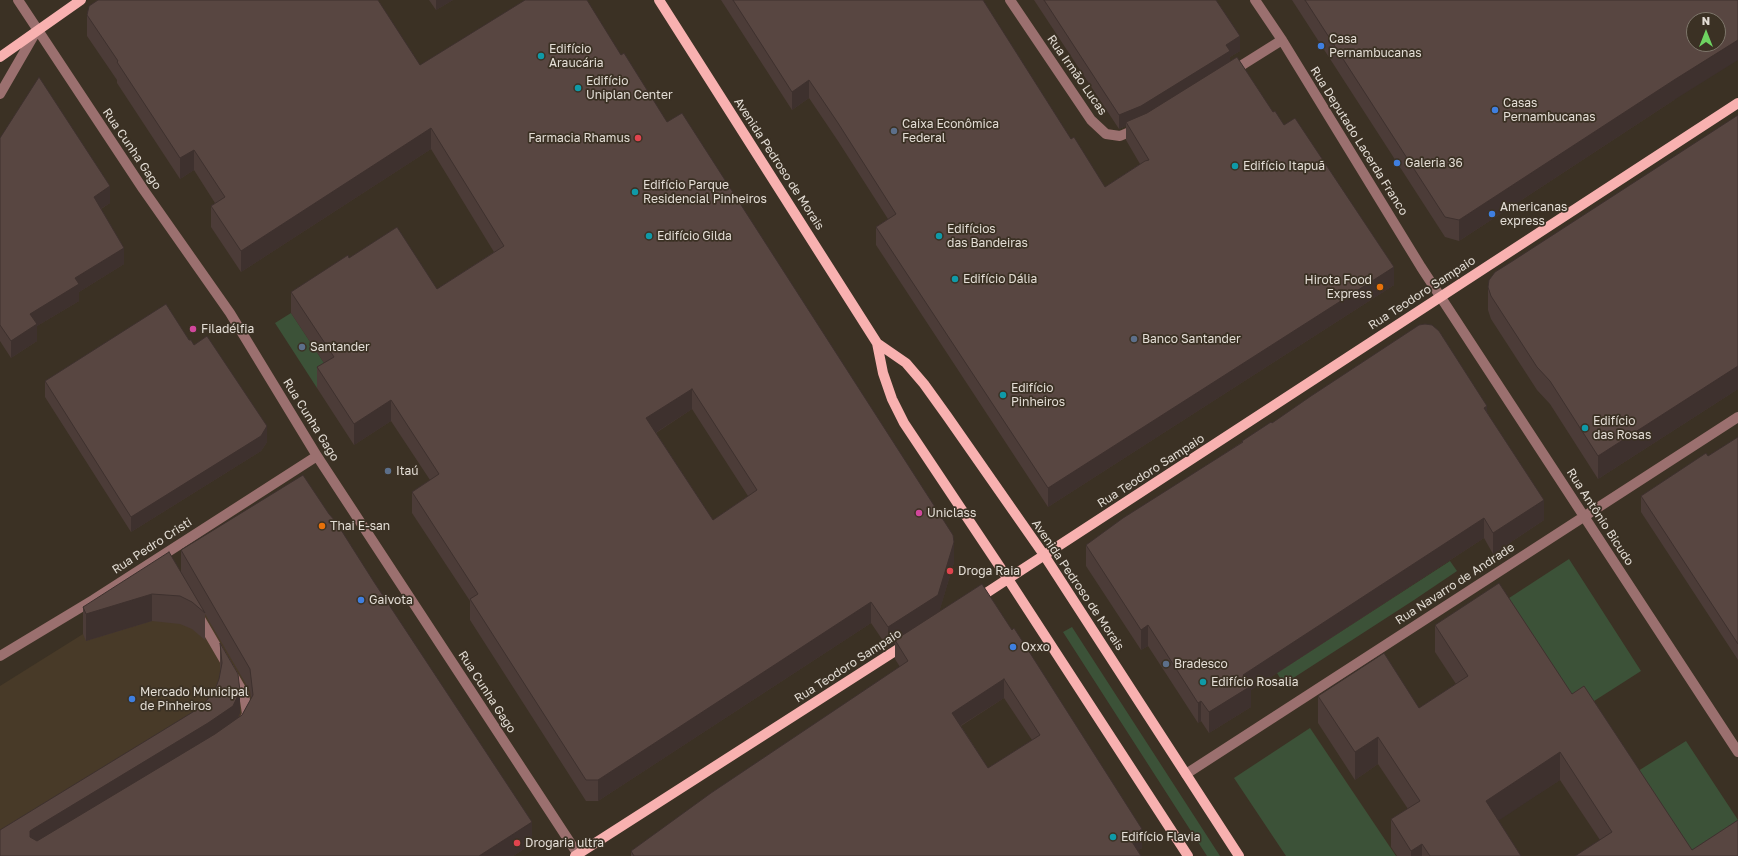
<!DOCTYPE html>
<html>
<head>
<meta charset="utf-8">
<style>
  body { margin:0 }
  #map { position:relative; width:1738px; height:856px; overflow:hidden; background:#3b3124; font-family:"Golos Text",sans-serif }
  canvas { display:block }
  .north { position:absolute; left:1686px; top:12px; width:40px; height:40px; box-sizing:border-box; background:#3b3124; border:1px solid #7e766b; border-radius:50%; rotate:0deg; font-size:11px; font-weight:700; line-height:16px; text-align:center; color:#e3ddd5 }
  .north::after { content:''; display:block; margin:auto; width:14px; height:18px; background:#6ed361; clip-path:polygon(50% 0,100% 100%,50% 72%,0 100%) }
</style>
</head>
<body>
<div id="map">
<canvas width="1738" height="856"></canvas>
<div class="north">N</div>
</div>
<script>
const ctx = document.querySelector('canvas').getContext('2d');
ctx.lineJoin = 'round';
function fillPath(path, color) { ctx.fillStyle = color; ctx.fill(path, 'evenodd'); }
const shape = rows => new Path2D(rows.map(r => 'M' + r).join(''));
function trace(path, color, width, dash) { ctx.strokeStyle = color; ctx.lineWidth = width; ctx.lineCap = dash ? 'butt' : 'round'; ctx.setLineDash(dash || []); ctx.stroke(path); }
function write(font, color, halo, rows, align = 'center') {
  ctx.font = font + ' "Golos Text",sans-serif'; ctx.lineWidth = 3.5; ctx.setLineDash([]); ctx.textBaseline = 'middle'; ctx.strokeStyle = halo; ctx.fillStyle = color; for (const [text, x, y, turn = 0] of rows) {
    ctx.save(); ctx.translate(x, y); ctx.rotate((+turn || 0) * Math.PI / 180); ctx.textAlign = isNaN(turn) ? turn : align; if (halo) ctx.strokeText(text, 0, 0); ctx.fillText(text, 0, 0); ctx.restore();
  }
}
fillPath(shape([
  [198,562,275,716,0,856,0,686]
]), '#483a28');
fillPath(shape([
  [291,313,334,378,317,388,275,323],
  [1569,559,1641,671,1580,710,1506,600],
  [1450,561,1457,571,1414,600,1284,684,1277,673],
  [1072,627,1220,856,1207,856,1063,632],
  [1310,728,1396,856,1286,856,1234,778],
  [1686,741,1738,820,1692,856,1638,771]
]), '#3c5238');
trace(shape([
  [18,0,143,189,230,313,317,456,579,856],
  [1010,0,1091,120,1106,134,1120,136,1139,128],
  [1255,0,1282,40,1421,267,1738,752],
  [1231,72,1282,40],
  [0,94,37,30],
  [198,615,244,694,247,714,244,720],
  [0,656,93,600,317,456],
  [1186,774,1738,417]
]), '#9b706f', 10);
trace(shape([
  [659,0,877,343,883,373,892,399,904,423,1008,579,1188,856],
  [0,57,81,0],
  [877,343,906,363,924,384,947,416,1044,555,1239,856],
  [977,599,1738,103],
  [575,856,906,644]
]), '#f8b1b0', 10);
fillPath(shape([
  [429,0,453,0,436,10],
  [721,0,983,0,1071,139,1105,187,1140,164,1126,140,1126,126,1119,129,1034,0,1216,0,1240,51,1230,57,1230,62,1284,125,1394,285,1048,507,876,245,876,227,888,219,838,141,809,98,792,110],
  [1292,0,1738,0,1674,100,1459,241,1445,237],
  [87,15,420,65,621,55,667,122,954,562,939,612,982,584,1142,848,1138,850,1141,856,631,856,631,851,900,667,895,659,895,643,888,648,871,623,598,801,586,801,470,620,470,601,412,513,412,492,430,480,391,421,354,445,317,388,317,367,324,363,291,313,291,292,349,258,437,289,494,252,431,149,241,272,211,227,211,206,215,203,194,170,180,179,117,83,117,80,87,36],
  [692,409,748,496,713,520,656,433],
  [1004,698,1032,740,988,768,961,726],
  [1738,115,1738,389,1598,479,1550,404,1537,390,1491,319,1488,310,1488,287],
  [0,138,110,203,101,209,124,264,79,292,79,301,37,326,37,341,11,358,0,341],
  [189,340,194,345,267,442,261,451,131,532,45,397,45,381],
  [1487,412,1544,520,1493,554,1484,538,1251,690,1251,707,1209,733,1201,721,1198,723,1148,646,1141,650,1086,566,1086,545,1242,442,1242,441,1272,423],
  [1738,437,1738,660,1641,512,1641,496,1708,456],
  [181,550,532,844,513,856,0,856,201,707,214,692,219,679,220,671,220,643,240,713,238,718,242,715,251,699,250,691,205,614,205,640,192,629,180,624,152,621,86,641,83,634,83,607,181,571],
  [1435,625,1572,694,1692,850,1738,856,1600,840,1560,780,1498,820,1521,856,1397,856,1391,847,1391,819,1408,809,1378,764,1355,780,1318,723,1318,696,1419,708,1456,684,1435,652]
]), '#4c3c38');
fillPath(shape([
  [436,0,453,0,436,10],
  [1240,36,1240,51,1230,57,1230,65,1141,120,1126,122,1126,126,1119,129,1119,115],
  [1738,40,1738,60,1674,100,1459,241,1459,220,1674,80],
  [809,80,809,98,792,110,792,92],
  [431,128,431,149,241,272,241,251],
  [194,150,194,170,180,179,180,158],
  [110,186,110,203,94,213,94,197],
  [124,248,124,264,79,292,79,301,37,326,37,341,11,358,11,341,30,314,75,278],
  [1394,267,1394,285,1048,507,1048,488],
  [1738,366,1738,389,1598,479,1598,456],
  [692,389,692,409,646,439,646,418],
  [391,400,391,421,354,445,354,424],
  [1487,406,1487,427,1484,408],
  [267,426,267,442,261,451,131,532,131,517],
  [1544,500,1544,520,1493,554,1493,533],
  [1484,518,1484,538,1251,690,1251,707,1209,733,1209,712,1243,675],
  [954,542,954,562,938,616,895,640,895,643,888,648,888,627],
  [152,594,152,621,86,641,86,614],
  [871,602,871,623,598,801,598,780],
  [1148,625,1148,646,1141,650,1141,630],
  [1004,679,1004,698,952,731,952,713],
  [240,691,240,713,233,728,30,853,30,831],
  [1201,701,1201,721,1198,723,1198,703],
  [1378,737,1378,764,1355,780,1355,752],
  [1560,752,1560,780,1486,829,1486,801],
  [532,822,532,844,513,856,479,856],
  [1142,829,1142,848,1129,856,1129,837],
  [1422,844,1422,856,1411,856,1411,851]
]), '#3e312e');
const building = shape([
  [98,0,378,0,420,65,525,0,587,0,621,55,624,53,667,122,682,113,953,535,954,542,938,595,888,627,871,602,598,780,586,780,470,599,478,594,412,492,439,474,391,400,354,424,317,367,334,357,291,292,348,255,349,258,397,227,437,289,504,246,431,128,241,251,211,206,225,197,194,150,180,158,117,62,118,61,87,15,89,6,98,0],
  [692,389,757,490,713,520,646,418,692,389],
  [733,0,983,0,1071,139,1074,137,1105,187,1145,161,1149,160,1126,122,1147,113,1237,57,1273,112,1275,111,1284,125,1295,118,1394,267,1048,488,876,227,896,214,838,123,809,80,792,92,733,0],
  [1044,0,1216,0,1240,36,1226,45,1230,51,1141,106,1119,115,1044,0],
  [1305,0,1738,0,1738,40,1674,80,1459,220,1445,217,1305,0],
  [1694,20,1718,20,1718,44,1694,44,1694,20],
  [39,77,110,186,94,197,124,248,75,278,79,284,30,314,37,324,11,341,0,325,0,138,39,77],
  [1738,115,1738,366,1598,456,1550,381,1537,367,1491,296,1488,287,1489,280,1495,272,1511,262,1738,115],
  [166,304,189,340,191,340,194,345,207,336,267,426,261,436,131,517,45,381,166,304],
  [1425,324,1432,325,1439,331,1487,406,1484,408,1544,500,1493,533,1484,518,1243,675,1251,686,1209,712,1201,701,1198,703,1148,625,1141,630,1086,545,1123,518,1243,442,1242,441,1271,422,1272,423,1311,396,1419,325,1425,324],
  [1738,437,1738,644,1641,496,1706,453,1708,456,1738,437],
  [303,475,329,514,336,522,374,582,532,822,479,856,0,856,0,830,201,707,214,692,219,679,222,663,220,643,238,674,240,691,233,706,208,723,33,829,30,831,30,837,37,841,215,734,242,715,253,695,250,669,181,550,303,475],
  [169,552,205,613,192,602,180,596,152,594,86,614,83,607,169,552],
  [1499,583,1572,694,1584,686,1692,850,1738,820,1738,856,1575,856,1612,832,1560,752,1486,801,1521,856,1430,856,1422,844,1411,851,1391,819,1420,801,1378,737,1355,752,1318,696,1384,653,1419,708,1468,676,1435,625,1499,583],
  [982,584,1012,630,1014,628,1023,642,1142,829,1129,837,1141,856,634,856,631,851,711,793,908,661,895,640,982,584],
  [1004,679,1040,735,988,768,952,713,1004,679]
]);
fillPath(building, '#584641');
trace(building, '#3e312e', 1);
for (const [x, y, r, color] of [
  [1321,46,4,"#3f7fe0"],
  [541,56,4,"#0f9aa8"],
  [578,88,4,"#0f9aa8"],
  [1495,110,4,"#3f7fe0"],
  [894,131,4,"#5c6f8a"],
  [638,138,4,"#e0444e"],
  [1397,163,4,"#3f7fe0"],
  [1235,166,4,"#0f9aa8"],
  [635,192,4,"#0f9aa8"],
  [1492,214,4,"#3f7fe0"],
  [649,236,4,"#0f9aa8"],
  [939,236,4,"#0f9aa8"],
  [955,279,4,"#0f9aa8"],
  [1380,287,4,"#e8710a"],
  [193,329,4,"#d1479c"],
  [1134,339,4,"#5c6f8a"],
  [302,347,4,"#5c6f8a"],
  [1003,395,4,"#0f9aa8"],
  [1585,428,4,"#0f9aa8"],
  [388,471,4,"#5c6f8a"],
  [919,513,4,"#d1479c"],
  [322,526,4,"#e8710a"],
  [950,571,4,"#e0444e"],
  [361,600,4,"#3f7fe0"],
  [1013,647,4,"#3f7fe0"],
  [1166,664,4,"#5c6f8a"],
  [1203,682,4,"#0f9aa8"],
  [132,699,4,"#3f7fe0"],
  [1113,837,4,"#0f9aa8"],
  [517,843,4,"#e0444e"]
]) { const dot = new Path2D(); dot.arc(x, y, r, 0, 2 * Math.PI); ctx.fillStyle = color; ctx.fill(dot); trace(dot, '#3b3124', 1.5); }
write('12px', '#e3ddd5', '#3b3124', [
  ["Casa",1329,39],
  ["Pernambucanas",1329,53],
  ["Edifício",549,49],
  ["Araucária",549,63],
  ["Edifício",586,81],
  ["Uniplan Center",586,95],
  ["Casas",1503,103],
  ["Pernambucanas",1503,117],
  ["Caixa Econômica",902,124],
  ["Federal",902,138],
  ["Farmacia Rhamus",630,138,"right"],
  ["Galeria 36",1405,163],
  ["Edifício Itapuã",1243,166],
  ["Edifício Parque",643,185],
  ["Residencial Pinheiros",643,199],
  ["Americanas",1500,207],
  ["express",1500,221],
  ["Edifícios",947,229],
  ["das Bandeiras",947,243],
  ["Edifício Gilda",657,236],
  ["Edifício Dália",963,279],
  ["Hirota Food",1372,280,"right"],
  ["Express",1372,294,"right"],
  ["Filadélfia",201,329],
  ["Banco Santander",1142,339],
  ["Santander",310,347],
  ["Edifício",1011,388],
  ["Pinheiros",1011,402],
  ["Edifício",1593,421],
  ["das Rosas",1593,435],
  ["Itaú",396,471],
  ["Uniclass",927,513],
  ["Thai E-san",330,526],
  ["Droga Raia",958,571],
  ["Gaivota",369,600],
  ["Oxxo",1021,647],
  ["Bradesco",1174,664],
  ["Edifício Rosalia",1211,682],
  ["Mercado Municipal",140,692],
  ["de Pinheiros",140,706],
  ["Edifício Flavia",1121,837],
  ["Drogaria ultra",525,843]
], 'left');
write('12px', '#e3ddd5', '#3b3124', [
  ["Rua Irmão Lucas",1077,75,55],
  ["Rua Deputado Lacerda Franco",1359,141,58],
  ["Rua Cunha Gago",132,149,56],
  ["Avenida Pedroso de Morais",779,164,57],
  ["Rua Teodoro Sampaio",1422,293,-33],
  ["Rua Cunha Gago",311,420,58],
  ["Rua Teodoro Sampaio",1151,471,-33],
  ["Rua Antônio Bicudo",1600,517,57],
  ["Rua Pedro Cristi",152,546,-33],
  ["Rua Navarro de Andrade",1455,584,-33],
  ["Avenida Pedroso de Morais",1078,585,56],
  ["Rua Teodoro Sampaio",848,666,-33],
  ["Rua Cunha Gago",487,692,57]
]);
</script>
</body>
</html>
